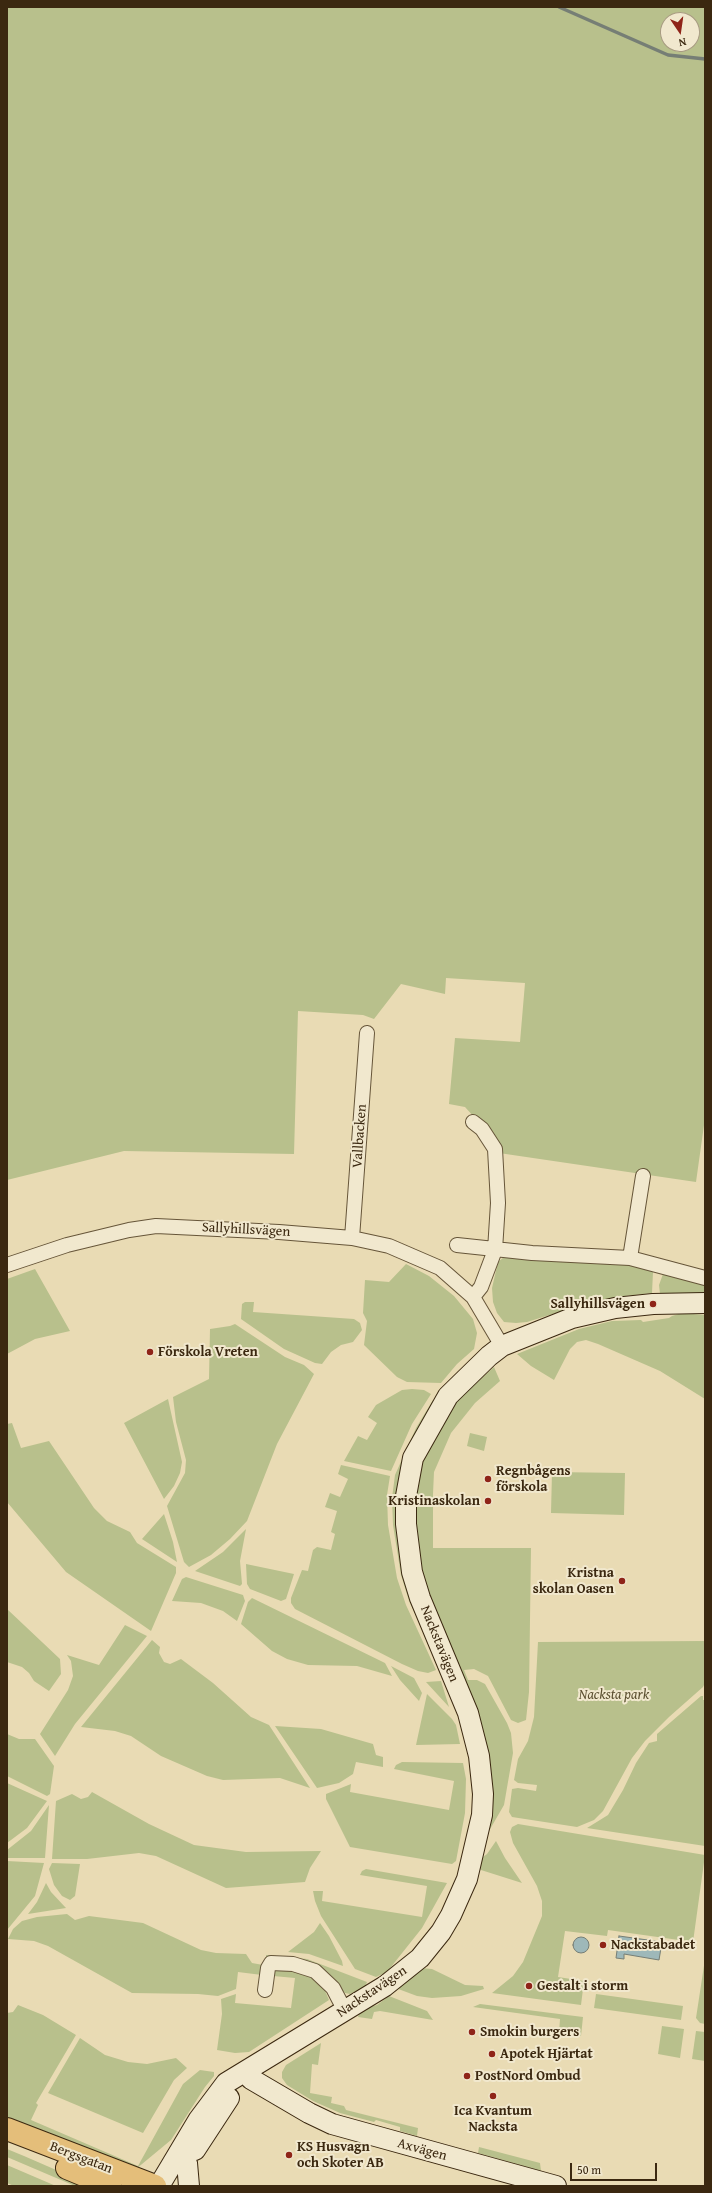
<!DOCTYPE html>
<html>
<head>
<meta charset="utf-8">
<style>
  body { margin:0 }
  #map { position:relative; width:712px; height:2193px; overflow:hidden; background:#e9dbb4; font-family:"Gentium Book Plus",serif }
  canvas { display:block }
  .frame { position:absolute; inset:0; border:8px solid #3b2810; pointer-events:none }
  .north { position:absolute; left:660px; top:12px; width:40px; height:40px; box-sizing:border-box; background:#f1e8ce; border:1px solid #a89b82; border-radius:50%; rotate:167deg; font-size:11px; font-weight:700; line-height:16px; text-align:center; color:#3b2810 }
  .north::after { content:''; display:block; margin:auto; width:14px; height:18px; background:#8f2418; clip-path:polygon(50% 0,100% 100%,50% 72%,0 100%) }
  .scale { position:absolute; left:570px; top:2163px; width:87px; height:18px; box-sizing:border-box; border:2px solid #3b2810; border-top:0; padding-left:5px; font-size:12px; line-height:14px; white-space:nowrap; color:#3b2810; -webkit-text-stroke:3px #f1e8ce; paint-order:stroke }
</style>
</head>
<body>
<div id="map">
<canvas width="712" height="2193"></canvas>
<div class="frame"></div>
<div class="north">N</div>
<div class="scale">50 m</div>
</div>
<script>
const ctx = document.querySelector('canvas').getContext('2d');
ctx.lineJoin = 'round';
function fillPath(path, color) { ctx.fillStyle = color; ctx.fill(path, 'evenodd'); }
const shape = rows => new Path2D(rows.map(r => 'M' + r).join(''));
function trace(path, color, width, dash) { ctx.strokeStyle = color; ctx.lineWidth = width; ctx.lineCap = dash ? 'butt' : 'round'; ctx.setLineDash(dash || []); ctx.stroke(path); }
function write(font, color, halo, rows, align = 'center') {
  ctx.font = font + ' "Gentium Book Plus",serif'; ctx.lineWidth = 4; ctx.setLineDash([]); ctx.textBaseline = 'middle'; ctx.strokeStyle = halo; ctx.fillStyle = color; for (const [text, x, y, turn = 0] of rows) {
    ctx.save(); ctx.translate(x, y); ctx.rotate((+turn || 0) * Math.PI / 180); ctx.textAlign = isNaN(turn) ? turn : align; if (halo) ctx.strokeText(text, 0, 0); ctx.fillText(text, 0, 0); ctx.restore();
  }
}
fillPath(shape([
  [7,7,705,7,705,1118,696,1182,499,1153,492,1137,465,1107,449,1104,455,1038,520,1042,525,983,446,978,445,994,401,984,374,1019,363,1015,298,1011,294,1154,124,1151,7,1180],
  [668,20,692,20,692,44,668,44],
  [514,1256,628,1264,648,1269,653,1272,652,1293,625,1296,572,1308,527,1322,516,1323,504,1322,497,1313,493,1302,492,1288,498,1262,504,1257],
  [406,1264,429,1276,454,1296,473,1319,477,1333,474,1349,457,1364,441,1383,407,1382,397,1377,364,1345,367,1321,363,1313,365,1280,389,1282],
  [35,1269,70,1331,35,1339,7,1354,7,1279],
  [663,1274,705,1283,705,1295,660,1294,659,1285],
  [245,1302,254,1302,253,1312,354,1319,360,1323,362,1330,353,1342,341,1345,331,1352,322,1364,315,1363,284,1349,241,1319,242,1304],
  [682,1313,705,1315,705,1399,660,1371,598,1344,586,1340,577,1342,570,1349,554,1380,531,1366,517,1354,579,1329,612,1321,641,1320,643,1322,669,1318,672,1316],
  [235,1324,285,1357,304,1365,314,1374,277,1444,247,1521,230,1539,211,1555,189,1567,184,1562,167,1506,185,1473,186,1460,176,1422,173,1397,209,1379,210,1329,230,1326],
  [494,1367,500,1381,475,1403,451,1433,434,1472,433,1494,433,1548,531,1548,529,1692,526,1720,518,1723,511,1720,488,1676,474,1669,464,1670,468,1680,477,1680,485,1684,507,1723,511,1733,513,1753,504,1805,478,1850,490,1800,419,1569,414,1510,422,1453,455,1402],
  [412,1389,424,1390,431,1394,412,1424,391,1471,344,1461,358,1436,367,1440,377,1423,368,1417,376,1405,402,1390],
  [168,1399,182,1462,180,1473,174,1486,164,1499,124,1423],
  [433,1400,434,1406,397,1499,455,1703,436,1656,409,1601,401,1575,393,1525,392,1498,395,1475,416,1428],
  [12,1423,21,1448,49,1441,94,1508,107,1521,130,1532,137,1543,176,1567,176,1573,151,1631,66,1572,7,1502,7,1424],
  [470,1433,487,1437,484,1451,467,1446],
  [341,1465,390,1476,387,1495,388,1525,397,1578,406,1605,436,1670,428,1673,418,1671,402,1664,295,1609,291,1603,291,1598,302,1570,308,1571,313,1550,317,1547,331,1550,335,1534,331,1532,337,1511,325,1507,330,1493,340,1497,348,1479,338,1474],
  [552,1472,625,1473,624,1515,551,1513],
  [164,1514,173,1542,177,1562,142,1539],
  [246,1529,240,1561,242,1584,240,1586,195,1571,223,1552],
  [246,1564,294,1574,286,1599,281,1601,250,1589,247,1584],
  [186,1577,243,1595,245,1601,237,1621,223,1611,201,1603,172,1601,182,1579],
  [252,1598,385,1663,392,1676,357,1666,308,1665,287,1659,272,1651,241,1624,248,1602],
  [7,1609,60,1659,61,1674,49,1691,34,1681,29,1673,22,1667,7,1662],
  [125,1625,147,1636,75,1724,55,1756,40,1734,68,1690,73,1676,71,1661,67,1655,99,1665],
  [152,1640,160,1647,159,1653,164,1662,170,1664,181,1659,213,1683,251,1717,269,1725,310,1788,280,1778,223,1780,207,1776,161,1756,131,1736,115,1731,81,1727],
  [705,1641,705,1683,703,1687,669,1717,645,1741,632,1758,603,1811,594,1820,577,1827,512,1817,509,1812,512,1789,518,1788,536,1791,537,1785,518,1783,514,1780,518,1759,528,1741,534,1717,538,1642],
  [391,1666,414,1678,422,1693,419,1701,400,1680],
  [441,1681,449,1707,426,1682],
  [427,1694,452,1719,456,1725,460,1744,416,1745],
  [701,1696,703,1696,703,1700,705,1700,705,1846,587,1828,608,1815,623,1790,636,1763,649,1743,657,1741,657,1734],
  [275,1726,321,1729,373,1744,376,1755,383,1757,383,1767,356,1762,353,1774,339,1783,317,1788],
  [7,1734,19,1739,35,1739,54,1766,50,1794,47,1796,7,1776],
  [402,1762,463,1763,466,1779,465,1813,456,1861,452,1864,350,1847,326,1799,326,1794,351,1784,350,1792,449,1810,454,1781,394,1769,396,1765],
  [7,1783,47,1801,27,1828,7,1843],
  [92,1792,149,1824,194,1845,246,1852,321,1851,310,1868,305,1882,226,1888,156,1856,139,1853,87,1859,52,1859,56,1801,72,1794,81,1799,88,1797],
  [49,1805,45,1858,7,1858,7,1850,31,1831],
  [518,1824,705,1855,693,1942,608,1930,607,1936,565,1931,558,1977,584,1981,581,2005,492,1993,513,1976,523,1962,542,1916,542,1901,537,1886,513,1843,510,1832,512,1827],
  [496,1841,505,1858,522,1883,481,1870,478,1866,479,1860,487,1854],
  [7,1861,44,1863,35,1896,7,1930],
  [52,1863,80,1864,75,1896,70,1900,62,1896,54,1885,49,1869],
  [366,1869,447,1883,422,1928,387,1972,376,1977,355,1969,321,1916,315,1901,313,1891,323,1891,322,1901,422,1917,427,1886,360,1875,362,1871],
  [46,1883,51,1892,66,1908,28,1914,37,1902],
  [67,1914,75,1920,89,1916,143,1923,201,1950,216,1953,246,1954,252,1963,263,1965,262,1975,238,1972,236,1989,218,1996,198,1994,132,1993,48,1946,34,1941,8,1939,13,1929,22,1921,37,1917],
  [320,1923,329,1936,342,1961,343,1966,309,1954,288,1952,314,1932],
  [266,1955,307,1959,367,1982,365,1987,350,1994,345,1993,328,1976,287,1960,266,1957],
  [705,1959,705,2024,700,2023,696,2018],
  [421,1968,432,1969,465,1985,483,1986,484,1989,461,1996,432,1998,417,1996,393,1987],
  [279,1969,297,1971,312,1977,323,1986,329,2000,249,2052,235,2053,217,2050,222,2014,221,1999,236,1994,235,2003,291,2008,295,1978,273,1976,274,1971],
  [596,1994,683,2006,681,2020,594,2008],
  [389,1996,427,2011,433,2020,380,2011,374,2012,372,2019,358,2017,359,2013,366,2008,377,2005],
  [480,2004,583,2017,581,2036,559,2033,560,2019,473,2007],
  [18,2005,43,2015,76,2035,36,2103,38,2105,31,2120,138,2166,183,2084,200,2070,214,2072,214,2076,205,2087,171,2140,136,2169,7,2118,7,2013,13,2012],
  [662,2026,684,2029,680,2058,658,2054],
  [696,2031,705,2032,705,2061,692,2059],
  [80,2038,105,2055,128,2062,147,2064,176,2058,187,2068,174,2080,143,2133,48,2093],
  [321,2043,318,2065,312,2064,310,2093,332,2097,331,2103,344,2106,346,2110,418,2128,417,2136,400,2131,400,2127,376,2120,374,2122,340,2113,313,2101,287,2085,282,2078,282,2072,286,2065],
  [479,2147,540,2163,541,2171,478,2153],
  [7,2149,24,2156,93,2186,75,2186,7,2157],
  [7,2165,56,2186,14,2186,7,2183]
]), '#b8c08c');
const water = shape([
  [619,1936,662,1942,659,1960,624,1954,624,1959,616,1958,619,1936],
  '573 1945a8 8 0 1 1 16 0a8 8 0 1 1-16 0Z'
]);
fillPath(water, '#9eb8b9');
trace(water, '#767e75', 1);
trace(shape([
  [559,7,668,55,705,59]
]), '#767e75', 3.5);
const street = shape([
  [473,1122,482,1129,495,1149,498,1203,495,1250,481,1287,473,1297],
  [352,1238,367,1033],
  [457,1245,532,1253,630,1258,705,1278],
  [630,1258,643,1176],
  [7,1265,67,1245,129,1230,156,1226,279,1232,352,1238,389,1246,440,1268,473,1297,502,1346],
  [265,1990,268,1968,271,1963,293,1964,315,1971,333,1988,345,2011]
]);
const secondary = shape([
  [251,2079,309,2113,332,2124,556,2186],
  [195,2150,229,2098],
  [187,2163,189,2186],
  [159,2186,199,2119,226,2083,385,1986,420,1958,441,1932,451,1915,467,1879,482,1815,483,1794,479,1756,468,1713,420,1598,412,1572,406,1524,406,1496,413,1458,448,1396,489,1356,502,1346,572,1318,615,1308,653,1304,705,1303]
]);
const highway = shape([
  [7,2129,155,2186],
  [67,2168,110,2186]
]);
trace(street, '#665539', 16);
trace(secondary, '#3b2810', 22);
trace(highway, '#3b2810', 24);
trace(street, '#f1e8ce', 14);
trace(secondary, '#f1e8ce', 20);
trace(highway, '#e4be7a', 22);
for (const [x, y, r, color] of [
  [653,1304,4,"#8f2418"],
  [150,1352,4,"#8f2418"],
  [488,1479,4,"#8f2418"],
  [488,1501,4,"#8f2418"],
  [622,1581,4,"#8f2418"],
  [603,1945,4,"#8f2418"],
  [529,1986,4,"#8f2418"],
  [472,2032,4,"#8f2418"],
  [492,2054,4,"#8f2418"],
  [467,2076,4,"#8f2418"],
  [493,2096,4,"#8f2418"],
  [289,2155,4,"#8f2418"]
]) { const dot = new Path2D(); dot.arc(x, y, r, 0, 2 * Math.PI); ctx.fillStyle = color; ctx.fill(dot); trace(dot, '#f1e8ce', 1.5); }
write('14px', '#3b2810', '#f1e8ce', [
  ["Vallbacken",360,1136,-86],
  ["Sallyhillsvägen",246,1230,3],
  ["Nackstavägen",439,1644,68],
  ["Nackstavägen",372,1992,-34],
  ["Axvägen",422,2150,15],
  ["Bergsgatan",81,2158,21]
]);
write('bold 14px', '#3b2810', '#f1e8ce', [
  ["Sallyhillsvägen",645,1304,"right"],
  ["Förskola Vreten",158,1352],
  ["Regnbågens",496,1471],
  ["förskola",496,1487],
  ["Kristinaskolan",480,1501,"right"],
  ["Kristna",614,1573,"right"],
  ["skolan Oasen",614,1589,"right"],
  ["Nackstabadet",611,1945],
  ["Gestalt i storm",537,1986],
  ["Smokin burgers",480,2032],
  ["Apotek Hjärtat",500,2054],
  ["PostNord Ombud",475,2076],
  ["Ica Kvantum",493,2111,"center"],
  ["Nacksta",493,2127,"center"],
  ["KS Husvagn",297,2147],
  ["och Skoter AB",297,2163]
], 'left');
write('italic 14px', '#5a4e2f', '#f1e8ce', [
  ["Nacksta park",614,1695]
]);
</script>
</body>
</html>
